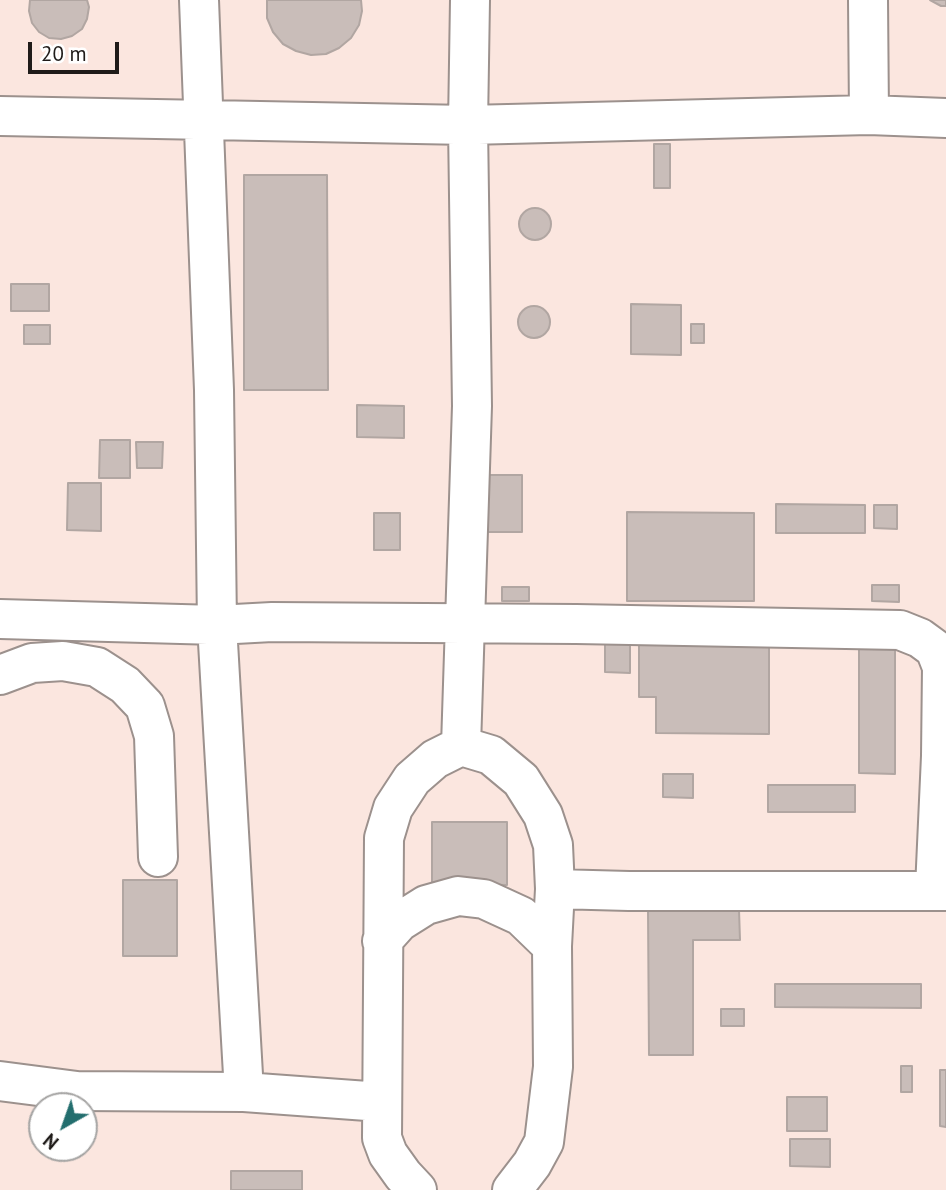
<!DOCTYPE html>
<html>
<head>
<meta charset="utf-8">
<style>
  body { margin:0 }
  #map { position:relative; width:946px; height:1190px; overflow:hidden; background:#fef4f1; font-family:"PT Sans",sans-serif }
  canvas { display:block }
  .north { position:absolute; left:28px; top:1092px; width:70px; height:70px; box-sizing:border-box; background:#fff; border:2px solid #a5a4a3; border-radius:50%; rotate:220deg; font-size:19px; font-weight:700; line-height:28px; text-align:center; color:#1f1b19 }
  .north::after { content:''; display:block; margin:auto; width:24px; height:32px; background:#236e6e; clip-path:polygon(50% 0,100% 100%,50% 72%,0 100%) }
  .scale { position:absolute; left:28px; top:42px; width:91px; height:32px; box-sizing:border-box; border:4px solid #1f1b19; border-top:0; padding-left:9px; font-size:21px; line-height:24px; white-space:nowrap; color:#1f1b19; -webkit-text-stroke:5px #fff; paint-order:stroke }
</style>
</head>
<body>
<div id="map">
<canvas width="946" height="1190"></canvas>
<div class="north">N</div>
<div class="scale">20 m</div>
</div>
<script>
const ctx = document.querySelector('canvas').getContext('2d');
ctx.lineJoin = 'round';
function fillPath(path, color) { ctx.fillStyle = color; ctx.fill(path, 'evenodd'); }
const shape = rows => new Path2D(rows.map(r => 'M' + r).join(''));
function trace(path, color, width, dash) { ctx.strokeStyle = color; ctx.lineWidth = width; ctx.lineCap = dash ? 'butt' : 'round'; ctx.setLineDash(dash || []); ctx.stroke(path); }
fillPath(shape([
  [0,0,946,0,946,1190,0,1190],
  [42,1106,84,1106,84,1148,42,1148]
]), '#fbe6df');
const building = shape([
  [30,0,87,0,89,7,87,19,82,29,72,36,61,39,49,38,39,32,32,23,29,11,30,0],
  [267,0,361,0,362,11,359,25,351,38,339,48,326,54,311,55,296,51,283,44,273,32,267,18,267,0],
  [930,0,946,0,946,6,941,6,930,0],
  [654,144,670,144,670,188,654,188,654,144],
  [244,175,327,175,328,390,244,390,244,175],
  '519 224a16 16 0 1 1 32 0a16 16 0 1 1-32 0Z',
  [11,284,49,284,49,311,11,311,11,284],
  [631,304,681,305,681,355,631,354,631,304],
  '518 322a16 16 0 1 1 32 0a16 16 0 1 1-32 0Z',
  [691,324,704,324,704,343,691,343,691,324],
  [24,325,50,325,50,344,24,344,24,325],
  [357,405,404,406,404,438,357,437,357,405],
  [100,440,130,440,130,478,99,478,100,440],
  [136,442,163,442,162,468,137,468,136,442],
  [477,475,522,475,522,532,477,532,477,475],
  [68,483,101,483,101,531,67,530,68,483],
  [776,504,865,505,865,533,776,533,776,504],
  [874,505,897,505,897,529,874,528,874,505],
  [627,512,754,513,754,601,627,601,627,512],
  [374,513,400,513,400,550,374,550,374,513],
  [872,585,899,585,899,602,872,601,872,585],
  [502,587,529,587,529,601,502,601,502,587],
  [605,640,630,640,630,673,605,672,605,640],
  [769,642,769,734,656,733,656,697,639,697,639,643,769,642],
  [859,642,895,642,895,774,859,773,859,642],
  [663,774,693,774,693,798,663,797,663,774],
  [768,785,855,785,855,812,768,812,768,785],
  [432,822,507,822,507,885,432,884,432,822],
  [123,880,177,880,177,956,123,956,123,880],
  [648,909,739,910,740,940,693,940,693,1055,649,1055,648,909],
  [775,984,921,984,921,1008,775,1007,775,984],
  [721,1009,744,1009,744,1026,721,1026,721,1009],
  [901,1066,912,1066,912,1092,901,1092,901,1066],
  [940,1070,946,1070,946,1127,940,1126,940,1070],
  [787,1097,827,1097,827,1131,787,1131,787,1097],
  [790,1139,830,1139,830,1167,790,1166,790,1139],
  [231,1171,302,1171,302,1190,231,1190,231,1171]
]);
fillPath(building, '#c9bdb9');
trace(building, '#b1a6a2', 2);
const minor = shape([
  [199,0,214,390,217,625,244,1092],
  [868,0,869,115],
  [0,116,468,125,869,115,946,118],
  [0,619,217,625,272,622,576,624,900,630,920,638,935,649,942,667,941,756,935,889],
  [0,675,32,663,63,661,97,667,125,685,145,706,154,736,158,857],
  [461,746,472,406,468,125,470,0],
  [555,889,629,891,946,891],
  [382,941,399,922,426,905,458,896,484,899,521,916,552,946],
  [0,1081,77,1091,244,1092,381,1102],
  [417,1190,403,1175,388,1154,382,1138,384,838,393,808,412,779,435,759,461,746,491,755,521,780,543,815,553,845,555,889,552,946,553,1067,544,1142,532,1164,512,1190]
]);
trace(minor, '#9c918d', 42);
trace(minor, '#fff', 38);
</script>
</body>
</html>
